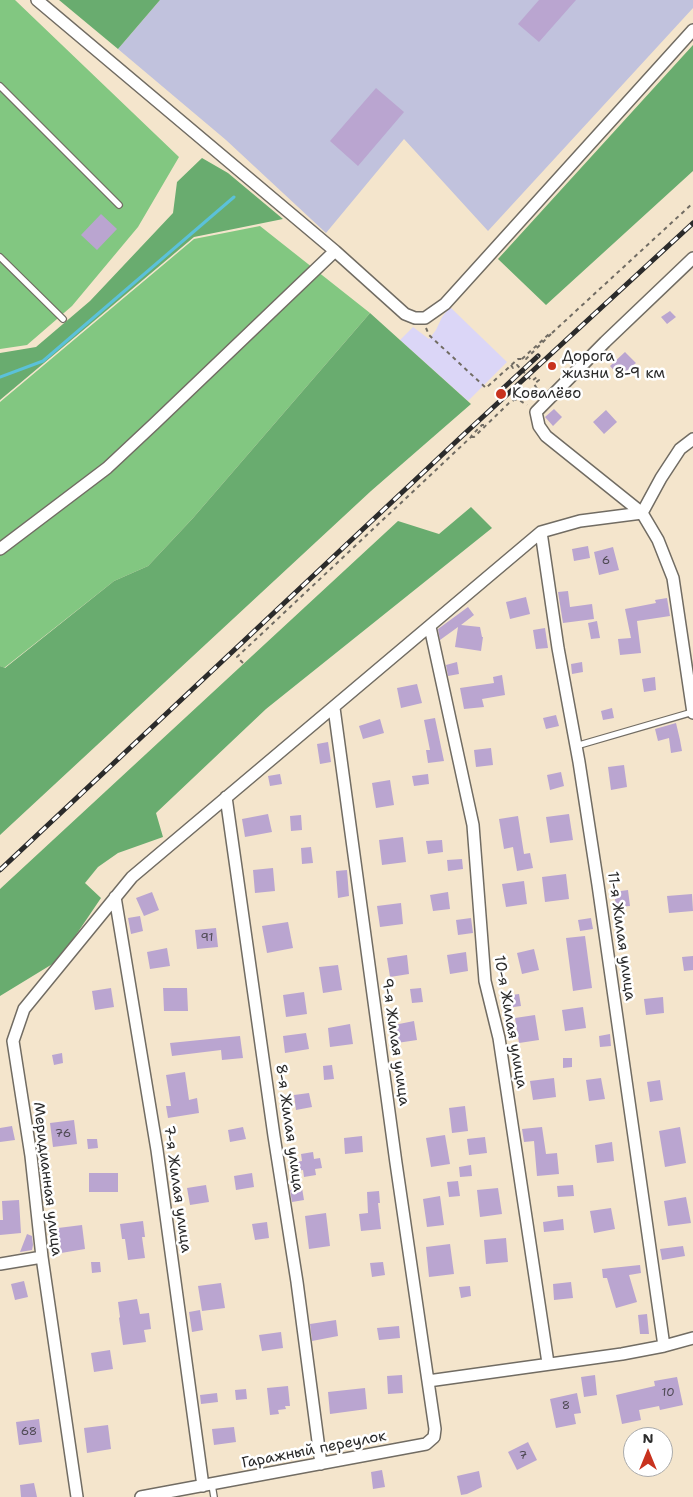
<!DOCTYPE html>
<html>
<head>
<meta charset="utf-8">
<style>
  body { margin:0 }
  #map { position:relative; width:693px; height:1497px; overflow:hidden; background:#f4e5cc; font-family:"Shantell Sans",sans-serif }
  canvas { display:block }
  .north { position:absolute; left:623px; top:1427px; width:50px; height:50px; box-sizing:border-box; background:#fff; border:1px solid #aaa; border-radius:50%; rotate:0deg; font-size:14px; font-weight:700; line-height:20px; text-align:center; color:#2b2b2b }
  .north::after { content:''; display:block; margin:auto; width:18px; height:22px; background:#c8321e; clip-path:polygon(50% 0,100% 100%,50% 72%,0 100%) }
</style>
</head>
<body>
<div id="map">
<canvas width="693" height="1497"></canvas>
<div class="north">N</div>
</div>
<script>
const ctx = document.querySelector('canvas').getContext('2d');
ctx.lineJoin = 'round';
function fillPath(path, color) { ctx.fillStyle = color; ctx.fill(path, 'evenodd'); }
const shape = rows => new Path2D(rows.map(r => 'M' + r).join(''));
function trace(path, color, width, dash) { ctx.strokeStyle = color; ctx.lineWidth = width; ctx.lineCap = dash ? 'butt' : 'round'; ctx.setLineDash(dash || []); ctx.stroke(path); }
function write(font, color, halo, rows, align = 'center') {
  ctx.font = font + ' "Shantell Sans",sans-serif'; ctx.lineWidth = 5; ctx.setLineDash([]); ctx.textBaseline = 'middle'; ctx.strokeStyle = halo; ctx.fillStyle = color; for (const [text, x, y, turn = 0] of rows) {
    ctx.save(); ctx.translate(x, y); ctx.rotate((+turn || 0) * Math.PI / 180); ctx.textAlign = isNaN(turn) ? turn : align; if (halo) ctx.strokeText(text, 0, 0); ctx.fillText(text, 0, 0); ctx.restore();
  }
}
fillPath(shape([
  [450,307,507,362,468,401,400,340,413,327,429,339,436,330,442,317]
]), '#dbd6f7');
fillPath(shape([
  [160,0,693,0,693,8,488,231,404,139,326,233,226,140,118,49]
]), '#c1c2dd');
fillPath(shape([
  [0,0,15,0,179,157,138,227,72,306,27,345,0,349],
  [260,226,370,313,193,518,148,566,114,581,4,668,0,666,0,402,194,239]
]), '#82c781');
fillPath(shape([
  [59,0,160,0,118,49],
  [693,45,693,171,546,305,498,259],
  [202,158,228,173,283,219,194,237,0,400,0,353,36,347,90,301,173,213,177,182],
  [370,313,471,404,371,491,0,835,0,666,5,668,114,581,148,566,193,518],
  [471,507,492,528,266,709,156,813,163,837,118,853,98,867,85,883,101,898,59,960,0,996,0,889,398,521,439,534]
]), '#69ac6f');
trace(shape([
  [0,377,43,361,234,197]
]), '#5bc1d9', 3);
fillPath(shape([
  [539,0,576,0,539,42,518,24],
  [376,88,404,112,358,166,330,141],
  [101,214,117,229,97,250,81,235],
  [670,311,676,317,667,324,661,317],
  [625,352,636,363,620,377,610,366],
  [554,409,562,417,553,426,545,417],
  [606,410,617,422,604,434,593,422],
  [588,546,590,558,574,561,572,549],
  [613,547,619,570,599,575,594,552],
  [568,591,570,607,592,604,594,619,563,623,558,592],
  [526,597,530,614,510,619,506,602],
  [667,598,670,616,637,621,641,653,620,655,618,639,631,638,625,609,656,603,655,600],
  [468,607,474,615,461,625,480,627,482,637,483,637,481,651,455,647,458,627,440,640,438,629],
  [597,621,600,638,591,639,588,623],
  [545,628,548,648,536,649,533,630],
  [457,662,459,674,448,676,446,665],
  [582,662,583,672,572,674,571,664],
  [502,675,505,695,482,699,484,707,464,709,460,688,494,683,493,677],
  [655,677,656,690,644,692,642,679],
  [417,684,422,703,401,708,397,688],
  [612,708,614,718,603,720,601,711],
  [556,715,559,726,546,729,543,718],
  [435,718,444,761,428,763,426,750,430,750,424,720],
  [380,719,384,733,363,739,359,726],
  [676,723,680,740,682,751,671,753,669,738,658,741,655,729],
  [328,742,331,762,320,764,317,744],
  [491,748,493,765,476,767,474,750],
  [624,765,627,787,611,790,608,767],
  [561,772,564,786,550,790,547,775],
  [280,774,282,784,270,786,268,776],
  [428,774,429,784,414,786,412,776],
  [390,780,394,805,376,808,372,783],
  [268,814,272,832,245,837,242,819],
  [569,814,573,840,550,843,546,817],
  [301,815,302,830,291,831,290,816],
  [518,816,524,854,530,853,533,868,517,871,513,847,504,849,499,819],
  [403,837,406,862,382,865,379,840],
  [442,840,443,852,428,854,426,841],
  [311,847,313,863,302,864,301,848],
  [462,859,463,869,448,871,447,860],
  [273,868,275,891,255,893,253,870],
  [347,870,349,896,338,898,336,871],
  [566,874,569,899,545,902,542,877],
  [524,881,527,904,506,907,502,884],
  [628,890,630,906,616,907,614,892],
  [152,892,159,910,144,916,136,898],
  [448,892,450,909,433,911,430,895],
  [692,894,693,911,669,913,667,896],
  [401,903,403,924,380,927,377,906],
  [140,916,143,931,131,934,128,918],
  [471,918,473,933,458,935,456,920],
  [591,918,593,929,580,931,578,920],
  [288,922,293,948,267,953,262,926],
  [216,928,218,947,197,949,195,930],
  [585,936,592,988,573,991,566,938],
  [167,948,170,966,150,969,147,952],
  [534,949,539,970,522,974,517,953],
  [466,952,468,971,450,974,447,955],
  [407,955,409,974,390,977,387,958],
  [693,956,693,970,684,971,682,957],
  [338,965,342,990,323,993,319,967],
  [111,988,114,1007,95,1010,92,991],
  [163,988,187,988,188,1011,164,1011],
  [421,988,423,1002,412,1003,410,989],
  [304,992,307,1014,286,1017,283,995],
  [519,994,521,1006,507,1008,505,996],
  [663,997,664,1013,646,1015,644,999],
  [583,1007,586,1028,565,1031,562,1010],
  [535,1015,539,1040,519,1043,515,1018],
  [414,1021,417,1040,397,1043,394,1025],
  [350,1024,353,1044,330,1047,328,1028],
  [306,1033,309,1049,285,1053,283,1036],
  [610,1034,611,1046,600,1047,599,1036],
  [240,1036,243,1058,222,1060,221,1050,172,1056,170,1043],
  [62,1053,63,1063,54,1065,52,1055],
  [563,1058,572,1058,572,1067,563,1068],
  [332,1065,334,1079,324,1080,323,1066],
  [185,1072,189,1100,197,1098,199,1113,168,1118,166,1106,171,1106,166,1075],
  [554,1078,556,1097,533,1100,530,1081],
  [601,1078,605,1099,589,1101,586,1080],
  [660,1080,663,1100,650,1102,647,1082],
  [309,1093,312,1107,296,1110,294,1095],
  [465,1106,468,1131,452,1133,449,1108],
  [74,1120,77,1144,53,1147,50,1123],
  [12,1126,15,1140,0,1142,0,1128],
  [243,1127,246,1139,230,1142,228,1130],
  [542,1127,546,1154,557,1153,559,1174,537,1176,534,1141,524,1142,522,1129],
  [680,1127,686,1163,665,1167,659,1131],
  [445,1135,450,1164,431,1167,426,1138],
  [362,1136,363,1152,345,1154,344,1138],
  [485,1137,487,1153,469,1155,467,1139],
  [87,1139,97,1139,98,1148,88,1149],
  [612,1142,614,1161,597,1163,595,1145],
  [313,1152,314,1159,320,1158,322,1168,315,1169,316,1175,304,1177,303,1170,296,1171,295,1162,302,1161,301,1154],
  [471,1165,472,1176,460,1177,459,1167],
  [89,1173,118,1173,118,1192,89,1192],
  [252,1173,254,1187,236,1190,234,1176],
  [458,1181,460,1196,449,1197,447,1182],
  [206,1185,209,1202,190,1205,187,1188],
  [573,1185,574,1196,558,1197,557,1186],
  [302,1188,304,1200,292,1202,290,1190],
  [498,1188,502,1214,480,1217,477,1190],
  [379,1191,380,1203,378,1203,381,1229,361,1231,359,1214,368,1213,367,1192],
  [440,1196,444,1225,427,1227,423,1199],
  [686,1197,691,1223,668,1226,664,1201],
  [19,1200,21,1233,0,1235,0,1220,3,1220,2,1201],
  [611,1208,615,1229,594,1233,590,1211],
  [326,1213,330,1246,309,1249,305,1216],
  [563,1219,564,1230,544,1232,543,1222],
  [143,1221,145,1237,142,1237,145,1258,128,1260,125,1239,122,1239,120,1224],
  [267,1222,269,1238,255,1240,252,1224],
  [82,1225,85,1249,61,1253,58,1228],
  [27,1234,32,1236,33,1245,32,1250,20,1252],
  [506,1238,508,1262,486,1264,484,1240],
  [450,1244,454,1274,429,1277,426,1247],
  [683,1246,685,1256,662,1260,660,1249],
  [91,1262,100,1262,101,1272,92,1273],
  [383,1262,385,1275,372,1277,370,1263],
  [640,1265,641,1273,629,1275,637,1302,616,1308,607,1278,603,1278,602,1269],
  [24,1281,28,1297,15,1300,11,1284],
  [571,1282,573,1298,554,1300,553,1284],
  [221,1283,225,1308,202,1311,198,1286],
  [470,1286,471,1296,461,1298,459,1287],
  [137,1299,140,1314,149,1313,151,1329,144,1330,146,1342,123,1345,119,1318,120,1317,118,1302],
  [200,1310,203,1330,192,1332,189,1312],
  [647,1314,649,1334,640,1334,638,1315],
  [336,1320,338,1336,312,1341,310,1324],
  [399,1326,400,1338,379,1340,377,1328],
  [281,1332,283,1348,262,1351,259,1335],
  [110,1350,113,1369,94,1372,91,1353],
  [402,1375,403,1393,388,1394,387,1376],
  [595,1375,597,1395,584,1397,581,1377],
  [677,1377,683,1405,660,1410,659,1406,639,1410,641,1420,622,1424,616,1395,655,1386,654,1381],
  [288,1386,290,1406,285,1406,286,1409,278,1410,279,1414,270,1415,267,1388],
  [365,1388,367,1409,330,1414,328,1392],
  [246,1389,247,1399,236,1400,235,1390],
  [217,1393,218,1402,201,1404,200,1395],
  [577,1393,581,1413,574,1414,576,1424,556,1428,550,1399],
  [39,1419,42,1442,19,1445,16,1422],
  [108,1425,111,1449,87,1453,84,1428],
  [234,1427,236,1442,214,1445,212,1429],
  [528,1442,537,1460,517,1470,508,1452],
  [382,1470,385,1487,373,1489,371,1472],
  [479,1471,482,1487,467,1494,461,1495,457,1476],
  [34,1483,37,1497,21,1497,20,1485]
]), '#baa5d0');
const lane = shape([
  [0,86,119,205],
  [0,257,63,319],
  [576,746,693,712],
  [212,1485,214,1497]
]);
const street = shape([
  [37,0,335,251,405,314,415,318,425,318,445,304,693,30],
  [693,258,605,342,536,412,539,426,546,436,642,513,658,540,673,578,693,713],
  [642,513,661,478,680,449,693,439],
  [541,532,558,648,579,762,598,885,664,1346],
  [0,549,107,468,154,424,335,251],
  [430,627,473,825,485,981,499,1038,548,1363],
  [226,797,274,1136,297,1282,321,1464],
  [115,897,157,1150,203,1486],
  [0,1264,42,1257],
  [428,1381,622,1354,664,1346,693,1338],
  [77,1497,42,1257,31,1156,13,1041,24,1009,132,877,541,532,580,521,642,513],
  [141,1497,426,1444,434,1437,435,1429,396,1163,334,708]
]);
trace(lane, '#716c63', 8);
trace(street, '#716c63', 14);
trace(shape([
  [426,328,429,335,486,388,518,359,526,359,551,334],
  [522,359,549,334,552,333,693,203],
  [511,365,513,368,517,365,532,381,537,377,539,380,534,384,540,393],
  [471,437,474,437,509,403,514,400,519,400,527,405],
  [243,663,237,657,471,437,472,435,482,425,485,425]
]), '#716c63', 2, [4, 4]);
trace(lane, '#fff', 5.5);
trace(street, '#fff', 11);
const rail = shape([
  [498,393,538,356],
  [0,870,461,437,693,223]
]);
trace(rail, '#2b2b2b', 5);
trace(rail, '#fff', 3, [9]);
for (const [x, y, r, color] of [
  [552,366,5,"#c8321e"],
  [501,394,6,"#c8321e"]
]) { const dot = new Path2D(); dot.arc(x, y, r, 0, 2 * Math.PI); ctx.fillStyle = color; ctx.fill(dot); trace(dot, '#fff', 2); }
write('12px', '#4f4a54', null, [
  ["6",606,561],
  ["91",207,938],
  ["76",63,1134],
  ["10",668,1393],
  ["8",566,1406],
  ["68",29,1432],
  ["7",523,1456]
]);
write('15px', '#2b2b2b', '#fff', [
  ["Дорога",562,357],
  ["жизни 8-9 км",562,374],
  ["Ковалёво",512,394]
], 'left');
write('15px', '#2b2b2b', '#fff', [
  ["11-я Жилая улица",621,936,82],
  ["10-я Жилая улица",510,1022,80],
  ["9-я Жилая улица",395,1042,82],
  ["8-я Жилая улица",289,1128,82],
  ["Меридианная улица",47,1179,83],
  ["7-я Жилая улица",177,1189,82],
  ["Гаражный переулок",314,1450,-11]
]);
</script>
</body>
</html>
